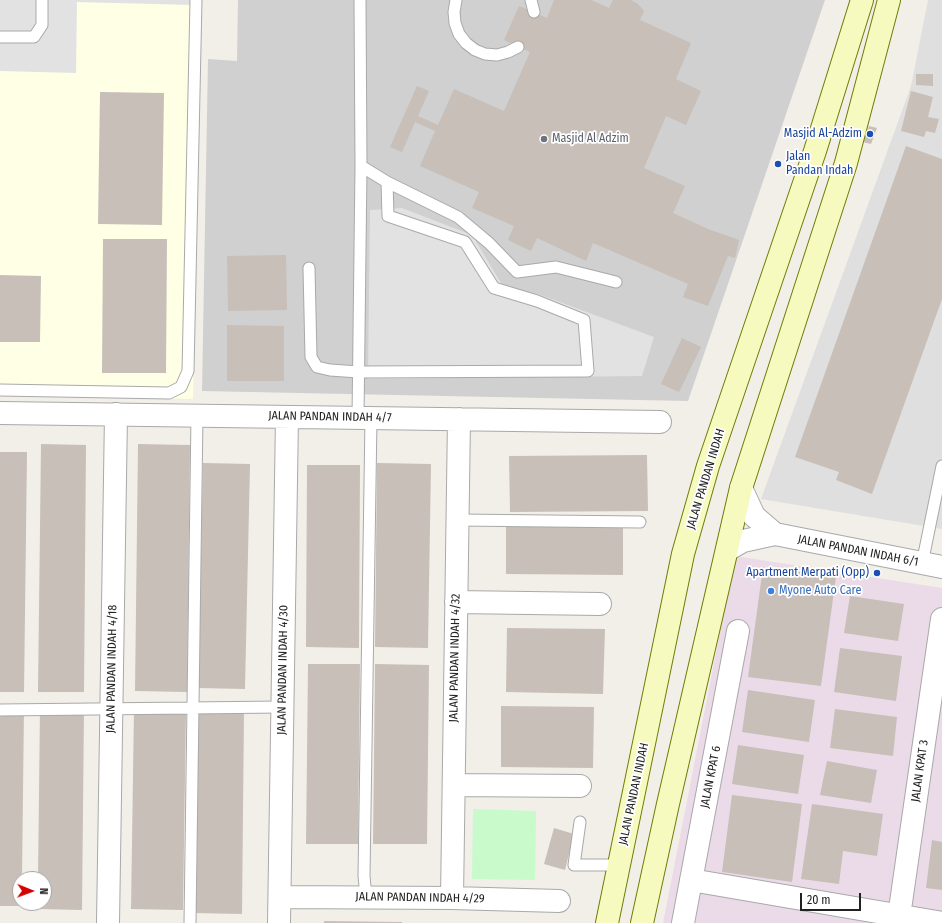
<!DOCTYPE html>
<html>
<head>
<meta charset="utf-8">
<style>
  body { margin:0 }
  #map { position:relative; width:942px; height:923px; overflow:hidden; background:#f2efe9; font-family:"Fira Sans Condensed",sans-serif }
  canvas { display:block }
  .north { position:absolute; left:12px; top:871px; width:40px; height:40px; box-sizing:border-box; background:#fff; border:1px solid #a7a7a7; border-radius:50%; rotate:91deg; font-size:11px; font-weight:700; line-height:16px; text-align:center; color:#222 }
  .north::after { content:''; display:block; margin:auto; width:14px; height:18px; background:#d40000; clip-path:polygon(50% 0,100% 100%,50% 72%,0 100%) }
  .scale { position:absolute; left:800px; top:893px; width:61px; height:18px; box-sizing:border-box; border:2px solid #222; border-top:0; padding-left:5px; font-size:12px; line-height:14px; white-space:nowrap; color:#222; -webkit-text-stroke:3px #fff; paint-order:stroke }
</style>
</head>
<body>
<div id="map">
<canvas width="942" height="923"></canvas>
<div class="north">N</div>
<div class="scale">20 m</div>
</div>
<script>
const ctx = document.querySelector('canvas').getContext('2d');
ctx.lineJoin = 'round';
function fillPath(path, color) { ctx.fillStyle = color; ctx.fill(path, 'evenodd'); }
const shape = rows => new Path2D(rows.map(r => 'M' + r).join(''));
function trace(path, color, width, dash) { ctx.strokeStyle = color; ctx.lineWidth = width; ctx.lineCap = dash ? 'butt' : 'round'; ctx.setLineDash(dash || []); ctx.stroke(path); }
function write(font, color, halo, rows, align = 'center') {
  ctx.font = font + ' "Fira Sans Condensed",sans-serif'; ctx.lineWidth = 3.5; ctx.setLineDash([]); ctx.textBaseline = 'middle'; ctx.strokeStyle = halo; ctx.fillStyle = color; for (const [text, x, y, turn = 0] of rows) {
    ctx.save(); ctx.translate(x, y); ctx.rotate((+turn || 0) * Math.PI / 180); ctx.textAlign = isNaN(turn) ? turn : align; if (halo) ctx.strokeText(text, 0, 0); ctx.fillText(text, 0, 0); ctx.restore();
  }
}
fillPath(shape([
  [928,0,942,0,942,529,761,499,911,86]
]), '#e0dfdf');
fillPath(shape([
  [735,556,942,588,942,923,663,923]
]), '#ebdbe8');
fillPath(shape([
  [0,0,200,0,193,399,0,395]
]), '#ffffe5');
fillPath(shape([
  [238,0,825,0,688,401,202,391,208,59,237,61]
]), '#d0d0d0');
fillPath(shape([
  [473,809,536,811,535,880,472,879]
]), '#c8facc');
fillPath(shape([
  [0,0,193,0,193,5,77,2,76,73,0,71],
  [402,208,472,235,504,288,538,294,654,337,642,376,368,379,370,210]
]), '#e2e2e2');
fillPath(shape([
  [554,0,591,0,609,8,613,0,631,0,638,4,644,11,640,20,691,43,676,79,701,91,686,125,666,116,644,168,685,186,673,213,708,229,739,240,735,258,728,256,708,306,683,297,688,284,593,243,586,261,537,238,531,251,508,240,514,226,472,208,479,192,420,166,435,131,415,122,402,152,390,147,417,86,429,91,418,116,438,125,454,89,504,111,530,52,504,40,519,6,547,18],
  [916,74,933,74,933,86,916,85],
  [911,91,933,97,928,117,939,119,935,133,926,131,924,137,901,131],
  [100,92,164,93,162,225,98,224],
  [869,126,877,128,871,144,863,142],
  [906,146,942,159,942,299,872,494,836,480,839,472,795,457],
  [103,239,167,239,166,373,102,373],
  [286,255,287,310,228,311,227,256],
  [0,275,41,276,40,342,0,342],
  [227,325,284,326,284,381,227,381],
  [682,338,701,347,679,392,661,384],
  [41,444,86,445,84,692,38,692],
  [138,444,190,445,187,692,135,691],
  [0,452,27,452,24,692,0,692],
  [647,455,648,511,510,512,509,456],
  [203,463,250,464,245,689,198,688],
  [377,463,431,464,428,648,375,647],
  [307,465,360,465,359,648,306,647],
  [506,525,623,526,623,575,506,574],
  [763,567,836,577,821,686,748,677],
  [850,596,904,604,898,641,844,633],
  [507,628,605,629,603,694,506,692],
  [840,648,902,656,896,701,834,692],
  [308,664,360,664,358,844,306,844],
  [375,664,429,665,427,844,373,844],
  [748,690,815,700,809,742,742,732],
  [501,706,594,707,593,768,501,767],
  [0,707,24,707,22,879,20,879,20,903,22,903,21,906,0,906],
  [40,708,84,709,82,910,38,909,38,903,44,903,44,879,38,879],
  [134,709,186,710,183,910,131,909],
  [835,709,897,717,893,756,830,748],
  [194,710,244,711,242,914,192,913],
  [738,745,804,755,798,794,732,784],
  [827,761,877,770,871,803,820,795],
  [732,795,802,804,792,882,722,872],
  [812,804,883,814,877,856,843,851,839,884,801,879],
  [554,828,574,834,565,870,544,864],
  [932,840,942,842,942,890,926,888],
  [324,921,402,922,402,923,324,923]
]), '#c7bfb8');
const service = shape([
  [456,0,454,12,455,23,459,34,466,43,475,50,485,54,497,55,508,52,518,47],
  [531,0,534,12],
  [0,37,34,37,42,25,42,0],
  [361,166,387,182,458,217,489,243,517,272,556,267,616,282],
  [309,268,311,357,317,367,330,370,359,372,588,371,584,320,537,301,494,288,465,242,388,216,387,182],
  [0,390,169,393,181,387,188,371,196,0],
  [358,418,361,166,360,0],
  [458,520,640,522],
  [922,564,942,466],
  [0,710,282,707],
  [580,822,574,865,619,865],
  [366,897,364,876,371,418],
  [190,923,197,415]
]);
const minor = shape([
  [0,413,660,422],
  [456,602,600,604],
  [454,785,580,786],
  [691,880,942,923],
  [280,897,452,898,559,901],
  [452,898,459,419],
  [108,923,116,414],
  [279,923,287,417],
  [683,923,738,631],
  [898,923,942,619]
]);
const tertiary = shape([
  [741,488,754,516,775,534],
  [727,550,743,541,775,534,942,567]
]);
const secondary = shape([
  [607,923,683,554,708,466,815,151,862,0],
  [642,923,668,804,741,488,846,163,889,0]
]);
trace(service, '#a9a9a9', 13);
trace(minor, '#a9a9a9', 24);
trace(tertiary, '#a9a9a9', 24);
trace(secondary, '#707d05', 24);
trace(service, '#fff', 11);
trace(minor, '#fff', 22);
trace(tertiary, '#fff', 22);
trace(secondary, '#f7fabf', 22);
for (const [x, y, r, color] of [
  [870,134,4,"#1a4fb4"],
  [544,139,4,"#6b7280"],
  [778,164,4,"#1a4fb4"],
  [877,573,4,"#1a4fb4"],
  [771,591,4,"#3f7fe0"]
]) { const dot = new Path2D(); dot.arc(x, y, r, 0, 2 * Math.PI); ctx.fillStyle = color; ctx.fill(dot); trace(dot, '#fff', 1.5); }
write('12px', '#164399', '#fff', [
  ["Masjid Al-Adzim",862,134],
  ["Jalan",786,157,"left"],
  ["Pandan Indah",786,171,"left"],
  ["Apartment Merpati (Opp)",869,573]
], 'right');
write('12px', '#5b616d', '#fff', [
  ["Masjid Al Adzim",552,139]
], 'left');
write('12px', '#222', '#fff', [
  ["JALAN PANDAN INDAH 4/7",330,417,1],
  ["JALAN PANDAN INDAH",706,479,-73],
  ["JALAN PANDAN INDAH 6/1",858,551,11],
  ["JALAN PANDAN INDAH 4/32",455,658,-89],
  ["JALAN PANDAN INDAH 4/18",112,669,-89],
  ["JALAN PANDAN INDAH 4/30",283,670,-89],
  ["JALAN KPAT 3",920,771,-82],
  ["JALAN KPAT 6",711,777,-79],
  ["JALAN PANDAN INDAH",634,794,-78],
  ["JALAN PANDAN INDAH 4/29",420,898,1]
]);
write('12px', '#366cbe', '#fff', [
  ["Myone Auto Care",779,591]
], 'left');
</script>
</body>
</html>
